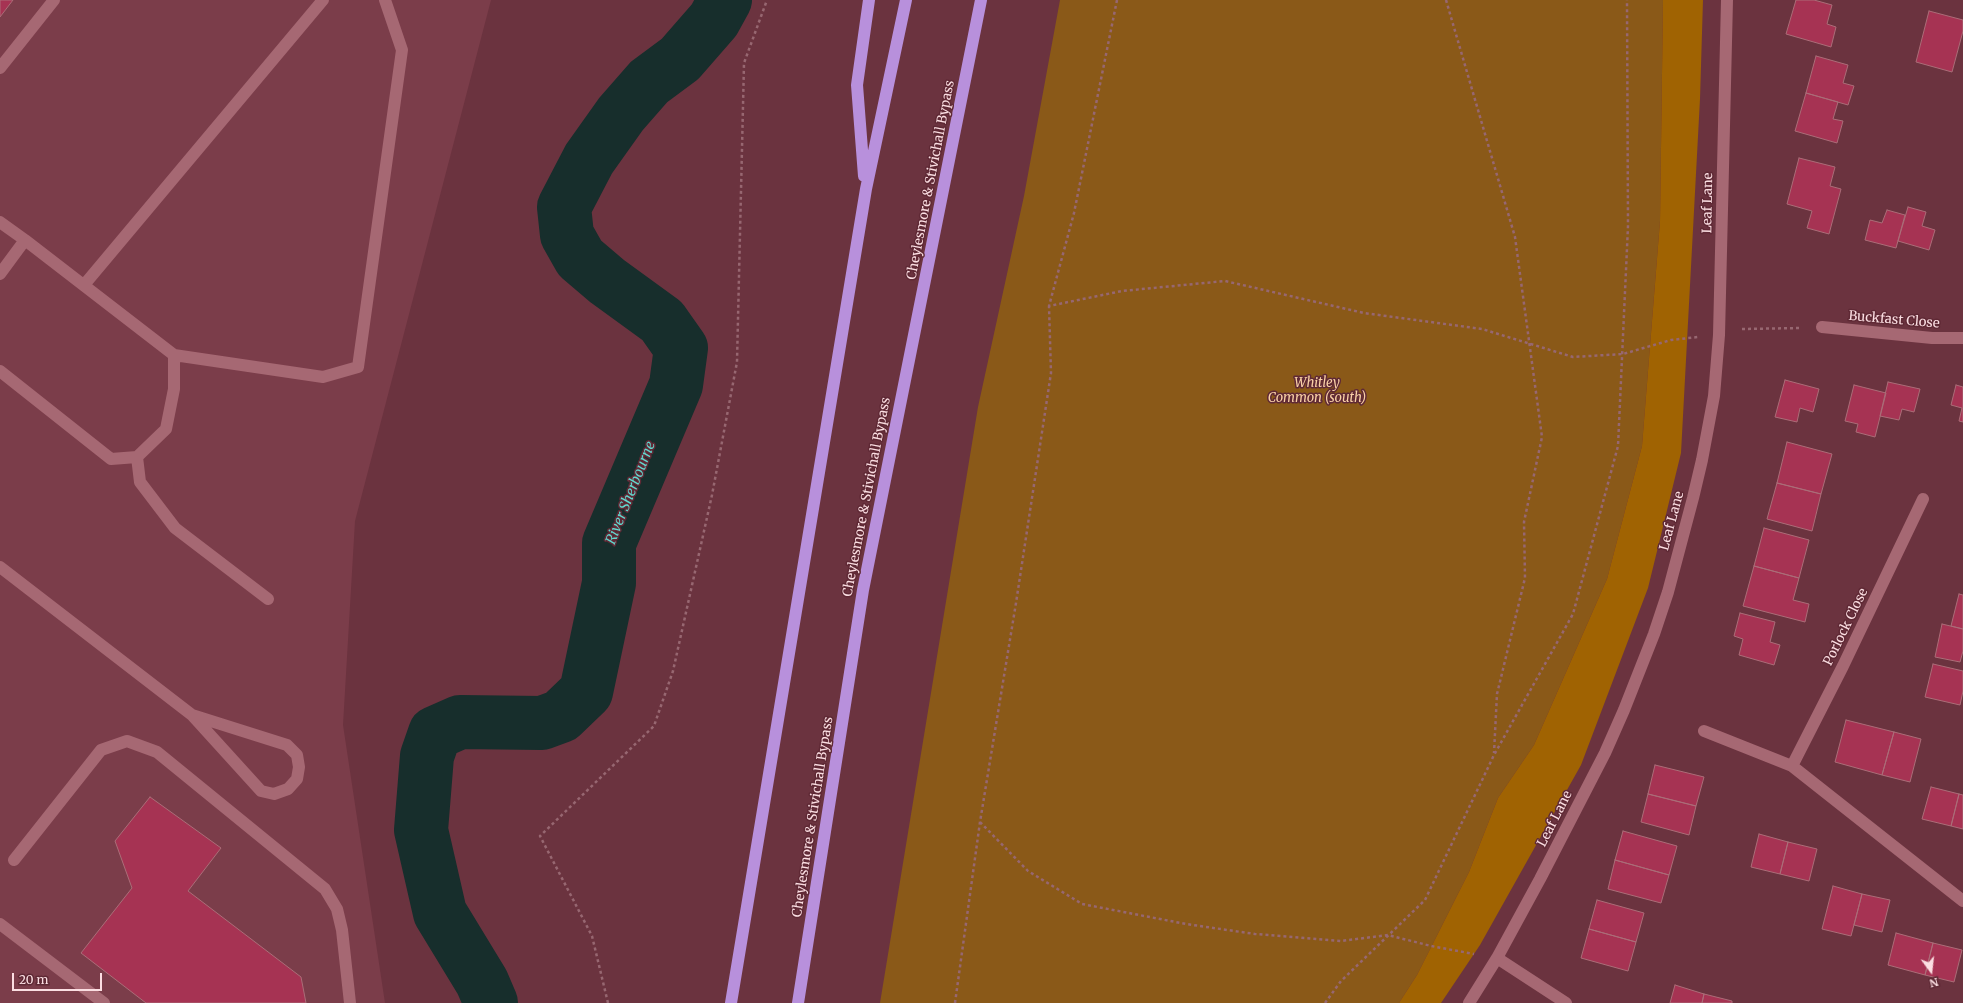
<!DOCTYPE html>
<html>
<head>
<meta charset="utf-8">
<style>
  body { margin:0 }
  #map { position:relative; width:1963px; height:1003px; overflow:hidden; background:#6b333f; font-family:Merriweather,serif }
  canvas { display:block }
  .north { position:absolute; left:1911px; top:951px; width:40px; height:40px; -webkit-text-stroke:3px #5f2935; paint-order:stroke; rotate:165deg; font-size:11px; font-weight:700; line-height:16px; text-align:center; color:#fbdee2 }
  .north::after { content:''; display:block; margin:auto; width:14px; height:18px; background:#fbdee2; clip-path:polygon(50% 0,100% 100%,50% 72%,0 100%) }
  .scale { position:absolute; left:12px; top:973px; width:90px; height:18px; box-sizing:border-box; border:2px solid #fbdee2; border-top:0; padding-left:5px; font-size:12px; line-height:14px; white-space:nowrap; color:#fbdee2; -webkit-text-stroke:3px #5f2935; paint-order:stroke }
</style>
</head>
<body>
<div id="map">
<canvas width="1963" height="1003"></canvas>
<div class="north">N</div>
<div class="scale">20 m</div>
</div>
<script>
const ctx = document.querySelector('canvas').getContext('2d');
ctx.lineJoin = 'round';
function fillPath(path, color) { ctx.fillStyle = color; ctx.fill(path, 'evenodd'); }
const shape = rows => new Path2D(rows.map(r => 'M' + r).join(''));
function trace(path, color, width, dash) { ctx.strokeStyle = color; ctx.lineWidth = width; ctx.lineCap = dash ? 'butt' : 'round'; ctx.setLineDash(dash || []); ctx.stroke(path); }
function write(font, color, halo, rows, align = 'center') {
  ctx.font = font + ' Merriweather,serif'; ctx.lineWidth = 3; ctx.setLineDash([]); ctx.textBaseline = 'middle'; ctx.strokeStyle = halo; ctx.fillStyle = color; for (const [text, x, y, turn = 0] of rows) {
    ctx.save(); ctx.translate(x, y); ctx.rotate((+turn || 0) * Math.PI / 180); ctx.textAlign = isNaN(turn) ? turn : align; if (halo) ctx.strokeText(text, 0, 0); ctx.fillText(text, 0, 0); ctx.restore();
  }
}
fillPath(shape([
  [0,0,491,0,355,521,343,725,385,1003,0,1003]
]), '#7b3d4a');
fillPath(shape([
  [1060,0,1663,0,1660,221,1642,446,1607,579,1534,745,1498,798,1469,872,1417,975,1399,1003,880,1003,978,407,1024,196]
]), '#8a5918');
fillPath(shape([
  [1663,0,1703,0,1700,99,1681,453,1648,588,1581,765,1480,945,1441,1003,1399,1003,1417,975,1469,872,1498,798,1534,745,1607,579,1642,446,1660,221]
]), '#a06302');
trace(shape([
  [491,1003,482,982,440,913,421,830,427,756,435,733,460,722,542,723,561,716,586,692,609,583,609,543,676,385,681,348,662,321,607,281,580,258,567,235,564,207,589,159,621,114,649,82,680,59,714,20,725,0]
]), '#172e2c', 54);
const building = shape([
  [0,0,13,0,0,17,0,0],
  [1796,0,1814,0,1832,5,1827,24,1836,27,1831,47,1786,34,1796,0],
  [1929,11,1963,20,1963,31,1952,72,1916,62,1929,11],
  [1816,56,1848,65,1843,83,1854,86,1848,105,1806,93,1816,56],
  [1806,93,1838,102,1833,119,1843,121,1837,143,1795,131,1806,93],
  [1799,158,1835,167,1830,186,1841,189,1829,234,1807,228,1812,211,1787,204,1799,158],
  [1908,207,1926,212,1922,226,1935,230,1929,250,1898,241,1908,207],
  [1887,210,1905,215,1896,248,1865,240,1870,220,1882,223,1887,210],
  [1785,380,1819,389,1813,412,1800,408,1797,422,1775,417,1785,380],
  [1888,382,1920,389,1914,412,1902,409,1899,420,1880,416,1888,382],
  [1854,385,1886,393,1875,437,1856,432,1858,424,1845,421,1854,385],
  [1956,385,1963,387,1963,422,1959,421,1962,408,1951,405,1956,385],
  [1787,442,1832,454,1821,494,1777,483,1787,442],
  [1777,483,1821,494,1812,531,1767,519,1777,483],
  [1764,528,1809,540,1799,578,1754,566,1764,528],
  [1754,566,1799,578,1793,600,1809,604,1805,622,1743,606,1754,566],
  [1959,594,1963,595,1963,629,1951,626,1959,594],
  [1740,613,1775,622,1770,642,1780,645,1774,665,1739,655,1743,639,1734,636,1740,613],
  [1942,624,1963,629,1963,651,1960,662,1935,657,1942,624],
  [1933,664,1963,671,1963,691,1960,705,1925,697,1933,664],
  [1846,720,1894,732,1882,775,1835,762,1846,720],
  [1894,732,1921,739,1910,782,1882,775,1894,732],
  [1655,765,1704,777,1696,806,1648,794,1655,765],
  [1931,787,1959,794,1951,826,1922,819,1931,787],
  [1648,794,1696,806,1689,835,1641,822,1648,794],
  [1959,794,1963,795,1963,829,1951,826,1959,794],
  [150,797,221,848,188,891,301,977,306,1003,146,1003,81,953,132,888,115,841,150,797],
  [1623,831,1677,846,1669,875,1615,860,1623,831],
  [1759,834,1788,842,1780,874,1751,867,1759,834],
  [1788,842,1817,849,1809,881,1780,874,1788,842],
  [1615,860,1669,875,1661,903,1608,889,1615,860],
  [1833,886,1862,894,1851,936,1822,929,1833,886],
  [1862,894,1890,900,1882,932,1854,925,1862,894],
  [1597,900,1644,913,1636,942,1589,929,1597,900],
  [1589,929,1636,942,1628,971,1581,958,1589,929],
  [1896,933,1933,943,1925,975,1888,965,1896,933],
  [1933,943,1962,950,1954,982,1925,975,1933,943],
  [1675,985,1704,994,1702,1003,1670,1003,1675,985],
  [1704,994,1732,1001,1732,1003,1702,1003,1704,994]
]);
fillPath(building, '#a63353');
trace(building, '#ab6d78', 1);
trace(shape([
  [1117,0,1074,213,1049,306,1122,291,1225,281,1364,313,1482,329,1573,357,1623,354,1671,340,1698,337],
  [1446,0,1515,237,1542,437,1524,522,1525,578,1497,694,1494,753],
  [1742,329,1801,328],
  [980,822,1028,871,1082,904,1186,924,1255,934,1341,941,1388,935,1431,946,1474,954],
  [608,1003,592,936,540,836,654,726,673,671,712,495,737,362,744,63,767,0],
  [955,1003,980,822,1016,603,1051,373,1049,306],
  [1325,1003,1341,981,1425,900,1494,755,1573,614,1618,446,1628,226,1627,0]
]), '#976771', 2.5, [3, 3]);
trace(shape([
  [0,68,54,0],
  [0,222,25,240,0,274],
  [84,285,323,0],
  [1822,327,1932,338,1963,338],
  [174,355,323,377,358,367,402,50,385,0],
  [0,371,111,459,137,457,166,429,174,389,174,355,25,240],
  [137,457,140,482,175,528,268,599],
  [0,567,192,715,261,791,274,794,288,789,297,779,299,767,297,755,287,745,192,715],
  [1704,731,1792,766,1963,901],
  [1792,766,1843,666,1923,499],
  [14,860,101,750,127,741,157,752,325,889,337,909,342,930,350,1003],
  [0,924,104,1003],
  [1497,958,1566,1003],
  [1469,1003,1497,958,1540,879,1605,753,1624,710,1654,634,1668,592,1693,498,1702,460,1714,396,1719,335,1727,0]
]), '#a66873', 12);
trace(shape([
  [864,176,857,85,869,0],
  [731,1003,866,189,906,0],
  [798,1003,863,590,981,0]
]), '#b890dc', 12);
write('13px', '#fbdee2', '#5f2935', [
  ["Cheylesmore & Stivichall Bypass",931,180,-79],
  ["Leaf Lane",1708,203,-89],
  ["Buckfast Close",1894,320,5],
  ["Cheylesmore & Stivichall Bypass",867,497,-79],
  ["Leaf Lane",1672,521,-75],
  ["Porlock Close",1846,627,-64],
  ["Cheylesmore & Stivichall Bypass",813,817,-81],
  ["Leaf Lane",1555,819,-63]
]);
write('italic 13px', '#fad1a6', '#5f2935', [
  ["Whitley",1317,383],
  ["Common (south)",1317,398]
]);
write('italic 14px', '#61d9cf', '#5f2935', [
  ["River Sherbourne",631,493,-68]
]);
</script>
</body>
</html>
